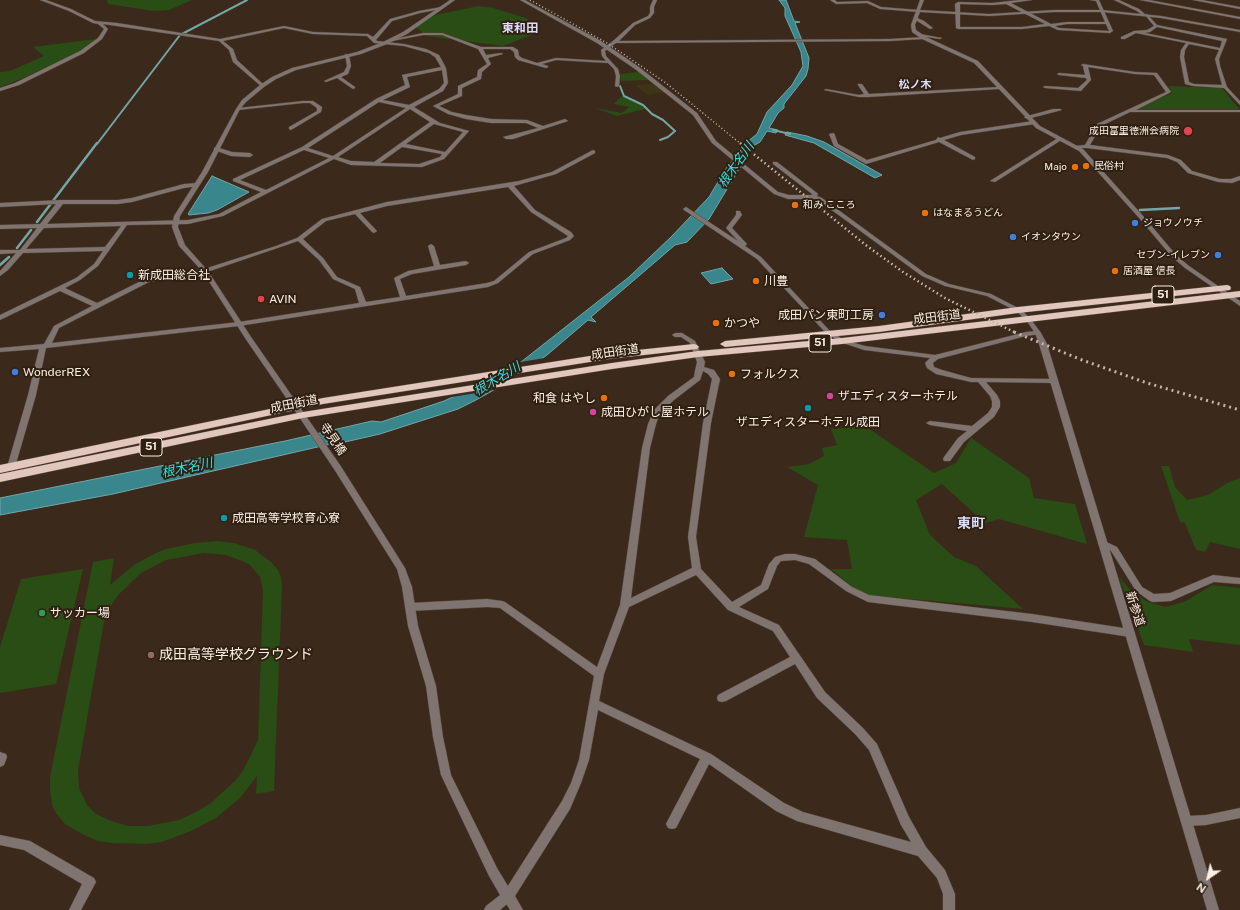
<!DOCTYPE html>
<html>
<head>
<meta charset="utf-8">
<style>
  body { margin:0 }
  #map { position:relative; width:1240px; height:910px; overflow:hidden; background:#3b2a1b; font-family:"Public Sans",sans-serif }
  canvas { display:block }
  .north { position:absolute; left:1188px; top:858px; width:40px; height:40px; -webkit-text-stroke:3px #302011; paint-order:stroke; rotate:214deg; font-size:11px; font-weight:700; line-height:16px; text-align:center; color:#faeee5 }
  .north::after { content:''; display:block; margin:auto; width:14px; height:18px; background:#faeee5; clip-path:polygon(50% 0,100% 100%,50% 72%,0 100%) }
</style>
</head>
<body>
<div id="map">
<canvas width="1240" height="910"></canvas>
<div class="north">N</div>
</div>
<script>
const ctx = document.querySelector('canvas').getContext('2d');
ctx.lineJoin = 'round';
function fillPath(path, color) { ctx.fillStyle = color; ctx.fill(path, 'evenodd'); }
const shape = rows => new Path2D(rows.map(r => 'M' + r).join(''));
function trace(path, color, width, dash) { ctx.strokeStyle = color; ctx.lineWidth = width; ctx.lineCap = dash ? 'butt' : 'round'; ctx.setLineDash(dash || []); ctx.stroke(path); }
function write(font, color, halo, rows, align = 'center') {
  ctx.font = font + ' "Public Sans","Noto Sans JP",sans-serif'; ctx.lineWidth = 4; ctx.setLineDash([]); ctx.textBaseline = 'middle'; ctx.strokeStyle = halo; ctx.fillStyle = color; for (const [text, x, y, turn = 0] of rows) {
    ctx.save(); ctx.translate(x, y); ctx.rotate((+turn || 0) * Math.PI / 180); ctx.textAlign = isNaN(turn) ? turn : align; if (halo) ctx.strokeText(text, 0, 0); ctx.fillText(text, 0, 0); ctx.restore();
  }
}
fillPath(shape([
  [107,0,192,0,169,10,154,11,108,4],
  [479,6,493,8,526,18,534,25,534,34,503,46,427,36,413,25,435,15],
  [96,39,79,52,23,78,0,87,0,72,10,71,44,56,33,47],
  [639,72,649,80,621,81,621,74],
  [1168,86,1222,88,1239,109,1136,109,1172,93],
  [622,96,642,105,645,109,617,116,595,108,622,113,629,107,614,104],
  [865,426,934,473,956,463,971,438,1029,478,1034,498,1075,504,1087,544,999,519,985,523,942,484,916,500,930,535,954,557,976,566,1023,609,867,595,854,588,831,569,852,569,847,540,804,537,818,485,787,467,809,464,824,456,822,448,837,445,831,429],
  [1161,466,1169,466,1175,487,1187,500,1208,495,1227,483,1240,478,1240,549,1210,542,1205,552,1196,550,1185,523,1180,522],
  [217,541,234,543,255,550,271,562,278,570,281,578,282,586,274,791,256,794,257,776,240,798,216,818,191,831,162,842,147,844,112,843,98,841,84,835,65,824,56,813,52,805,50,790,50,777,93,562,114,558,110,585,134,565,156,553,166,549,195,543],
  [204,553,226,555,242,561,250,565,260,577,263,590,258,740,244,769,236,780,211,803,194,813,179,820,148,826,128,826,111,821,96,814,87,805,79,788,78,770,104,622,110,607,118,595,141,573,166,560],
  [83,569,56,684,0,693,0,647,21,579],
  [1119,577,1132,592,1146,601,1166,607,1186,601,1212,585,1240,588,1240,645,1189,639,1193,652,1144,645]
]), '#294d14');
fillPath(shape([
  [653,84,665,92,647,95,635,85]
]), '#3d3514');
const water = shape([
  [779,0,786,0,794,21,800,22,795,23,809,58,808,69,806,76,784,104,784,108,778,113,769,128,778,130,776,133,767,131,760,142,753,146,709,219,687,242,675,245,591,317,596,322,588,320,547,355,515,378,476,400,458,409,380,434,345,442,342,447,335,443,113,494,0,515,0,498,285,441,372,421,381,422,444,401,493,378,521,362,629,277,672,236,709,197,725,170,747,142,757,134,767,112,792,85,803,66,801,52,785,16,785,8,779,0],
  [787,132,807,136,824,142,882,175,875,178,814,143,785,135,787,132],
  [212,176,249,192,217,210,208,213,189,215,188,214,212,176],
  [722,268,733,279,711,284,701,273,722,268]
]);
fillPath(water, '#39878c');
trace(water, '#73a6a7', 1);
fillPath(shape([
  [545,358,500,389,446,398,514,363]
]), '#3b2a1b');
trace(shape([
  [620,86,624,96,643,105,652,114,663,120,675,131,668,137,660,140],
  [773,130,790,134],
  [97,144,180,35,247,0]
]), '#73a6a7', 2);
trace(shape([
  [1140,210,1179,208],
  [37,222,97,143],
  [17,248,31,230],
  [0,265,9,257]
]), '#73a6a7', 2.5);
const minor = shape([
  [40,0,46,0,71,9,95,21,117,23,220,39,284,26,313,32,368,34,373,37,390,19,419,11,441,7,441,9,420,13,392,21,376,40,377,41,404,44,426,49,439,55,446,68,448,83,443,91,414,107,440,123,469,131,444,159,422,167,351,165,334,159,223,216,188,224,127,225,98,266,80,280,65,288,97,303,145,279,204,269,276,246,297,238,322,219,387,202,519,181,552,172,593,150,595,151,595,153,556,174,514,186,535,210,571,232,574,236,570,240,533,254,498,283,488,287,239,326,46,348,36,395,15,467,14,469,8,469,7,467,28,395,39,349,0,352,0,348,44,344,54,326,92,306,60,291,2,319,0,320,0,315,76,278,94,264,103,251,23,253,8,270,0,276,0,271,16,253,0,254,0,250,20,250,37,228,0,229,0,225,40,224,56,204,0,207,0,203,61,200,118,200,132,198,184,184,197,183,199,184,199,186,184,188,132,202,118,204,63,204,47,224,188,220,219,214,261,192,233,181,233,179,302,147,376,99,405,85,402,75,441,67,435,57,429,53,404,46,374,43,367,36,313,34,284,28,223,41,233,49,237,60,264,85,264,86,262,87,233,62,229,50,219,41,103,24,108,29,102,39,84,53,19,85,0,91,0,88,15,83,80,51,98,38,104,29,98,24,93,23,69,11,40,0],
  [442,70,444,83,439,89,409,105,383,100,410,87,407,77,442,70],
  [379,102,406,108,333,156,308,148,379,102],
  [410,109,430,122,374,162,351,161,338,157,410,109],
  [434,124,463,132,445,152,406,144,434,124],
  [402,147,442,154,440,157,419,164,380,163,402,147],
  [304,150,329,158,266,190,240,180,304,150],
  [508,187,531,212,568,236,566,238,529,252,494,281,487,283,406,296,400,279,412,274,466,265,469,263,466,261,440,265,434,246,431,244,428,246,434,266,408,271,394,278,400,297,366,302,360,287,337,277,323,258,303,239,326,221,355,214,372,232,374,233,377,231,376,230,360,213,387,206,508,187],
  [121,226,105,247,26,249,44,228,121,226],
  [298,241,319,260,333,279,355,289,359,303,239,322,52,343,59,328,149,282,207,272,298,241],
  [653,0,657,0,654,7,654,13,650,18,635,25,619,41,890,39,923,37,918,36,918,35,920,34,942,38,940,39,926,37,926,39,924,39,890,41,616,43,605,51,606,56,618,69,620,76,619,86,617,87,615,86,616,76,614,69,608,63,556,60,542,64,548,66,548,67,546,68,518,60,515,57,514,52,510,49,483,49,486,55,501,53,503,54,488,58,491,64,482,72,481,79,462,88,462,96,439,106,452,112,466,115,491,119,527,120,543,126,565,119,568,121,513,139,506,139,503,137,538,128,526,123,491,123,466,119,448,114,433,106,458,94,458,86,477,77,478,70,487,64,478,49,442,35,423,35,392,41,390,40,423,33,442,33,481,47,513,47,518,50,519,56,522,58,537,63,556,58,606,61,602,56,601,50,613,41,633,23,648,16,650,13,650,7,653,0],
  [830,0,835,0,837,2,868,1,881,7,919,10,921,11,919,12,880,9,867,3,836,4,830,0],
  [1019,0,1032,0,1011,3,1051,24,1067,22,1105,22,1096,1,1090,0,1099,0,1113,31,1110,33,1058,30,1049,26,1022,29,958,29,956,28,955,4,958,2,992,3,1019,0],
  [960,4,992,5,1006,4,1045,24,1022,27,960,27,960,4],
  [1067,24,1106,24,1109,31,1059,28,1055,26,1067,24],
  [1114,0,1119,0,1139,9,1145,14,1142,15,1137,11,1114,0],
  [1140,0,1149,0,1240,17,1240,19,1140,0],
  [1193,0,1202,0,1240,7,1240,9,1193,0],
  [1147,14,1157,25,1227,39,1219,59,1220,66,1227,87,1240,101,1240,105,1224,88,1193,86,1185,84,1180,57,1181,50,1186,43,1136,33,1125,39,1121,39,1121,37,1134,31,1147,30,1154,26,1145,15,1147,14],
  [1157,27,1222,41,1220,48,1145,33,1150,32,1157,27],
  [1189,44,1219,50,1215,59,1222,85,1194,84,1189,82,1184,57,1185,50,1189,44],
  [915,17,924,21,933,28,930,29,914,19,915,17],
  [345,54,349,55,351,66,348,74,341,77,355,87,355,88,353,89,337,78,326,82,324,81,344,72,347,66,345,54],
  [1083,64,1135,72,1157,73,1171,92,1136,110,1240,110,1240,112,1130,112,1101,126,1090,145,1168,155,1181,160,1192,171,1220,179,1231,179,1240,176,1240,180,1232,183,1218,182,1188,173,1177,162,1167,158,1087,148,1075,148,1075,146,1085,145,1097,124,1166,92,1154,75,1135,74,1088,67,1091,80,1081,91,1045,88,1043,87,1045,86,1078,88,1087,80,1086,78,1059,75,1057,74,1059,73,1085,75,1083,66,1081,65,1083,64],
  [858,84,862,84,869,94,999,87,1001,88,999,89,868,97,859,97,824,90,826,89,859,95,864,94,858,85,858,84],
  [303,101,313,101,322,107,321,112,291,130,289,129,289,127,317,111,317,108,310,103,303,103,238,110,236,109,238,108,303,101],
  [1053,109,1060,109,1062,110,1027,119,1024,117,1053,109],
  [1033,121,1036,123,1035,124,961,135,944,140,975,157,975,159,973,160,939,142,866,164,834,146,829,134,834,133,838,144,867,160,936,140,938,137,940,138,960,132,1033,121],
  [1058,138,1063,139,995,182,990,181,1058,138],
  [216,147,232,152,250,153,253,155,250,157,231,156,214,150,214,148,216,147],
  [773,162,777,162,817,193,818,194,816,198,812,198,812,194,773,164,773,162],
  [686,207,738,241,726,228,736,215,736,211,740,211,742,215,732,228,746,243,747,244,745,246,761,257,829,330,844,340,865,346,935,355,1026,332,1038,331,1041,333,1040,334,1026,336,938,359,933,363,934,367,942,370,971,378,1054,379,1058,381,1054,383,986,382,997,395,1000,401,1000,407,994,417,964,442,950,461,944,461,943,459,944,457,958,438,967,431,930,425,926,423,930,421,972,426,988,413,992,407,992,401,990,396,978,382,971,382,936,374,927,368,925,363,930,358,864,350,840,342,825,332,757,259,684,210,683,209,686,207],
  [682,333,695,341,705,362,704,367,714,370,720,379,711,423,696,537,701,569,732,602,761,585,769,564,775,557,785,554,795,554,815,559,852,587,869,595,1032,614,1130,629,1133,630,1135,633,1133,636,1130,637,1032,622,868,602,846,591,809,564,795,560,781,561,777,566,768,589,739,607,779,625,825,692,863,728,877,744,909,817,926,847,945,870,955,894,955,910,943,910,943,894,937,878,918,856,797,821,776,811,709,764,676,828,672,829,668,828,666,824,668,820,700,759,598,710,589,760,581,783,570,809,515,896,523,910,510,910,504,900,502,896,504,892,562,801,571,783,579,760,594,676,500,608,487,607,410,611,407,610,405,607,407,604,410,603,487,599,502,601,505,602,597,667,620,605,642,448,648,424,654,410,668,396,694,377,695,371,697,362,690,343,681,337,675,337,672,335,675,333,682,333],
  [703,371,708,374,712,379,703,423,688,537,692,568,631,598,650,448,656,424,660,413,674,400,700,380,703,371],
  [696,575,728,610,773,631,790,657,718,695,717,698,718,701,722,702,726,701,795,664,817,698,855,734,869,750,901,825,911,842,803,812,784,803,711,754,599,701,604,674,629,607,696,575],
  [1102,540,1117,547,1142,587,1154,594,1170,593,1213,575,1240,578,1240,584,1214,582,1171,601,1153,602,1150,601,1136,591,1111,551,1099,545,1098,543,1099,541,1102,540],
  [0,752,6,754,7,757,4,765,0,767,0,752],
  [1240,808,1240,818,1206,825,1187,826,1183,825,1181,821,1183,817,1187,816,1206,815,1240,808],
  [0,835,30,841,94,878,96,882,81,910,69,910,82,884,24,850,0,845,0,835]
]);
const tertiary = shape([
  [450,0,455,0,407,34,387,44,361,54,296,70,276,79,264,87,246,102,240,109,208,172,180,216,178,227,185,245,208,271,251,337,340,465,405,568,412,587,418,626,436,686,443,737,451,775,497,868,514,896,512,900,500,910,484,910,486,906,500,895,489,876,441,775,433,737,426,686,408,626,402,587,397,569,334,469,289,402,245,338,203,272,179,246,172,227,174,216,202,172,236,109,242,100,260,85,272,77,292,68,357,52,383,42,403,32,450,0],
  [520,0,525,0,601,41,639,67,697,113,716,141,778,192,789,195,814,195,822,198,926,274,949,284,991,294,1020,309,1030,318,1041,333,1047,344,1219,910,1207,910,1039,344,1035,333,1026,320,1016,311,987,296,945,286,922,276,818,200,813,199,788,199,774,194,712,143,693,115,635,69,597,43,520,0],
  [920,0,924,0,920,10,989,14,1054,10,1102,10,1161,16,1240,30,1240,32,1161,18,1102,12,1054,12,989,16,920,12,915,25,916,30,926,37,978,61,1040,126,1083,149,1144,217,1176,255,1189,266,1240,301,1240,306,1185,268,1172,257,1140,219,1079,151,1036,128,974,63,922,39,912,32,911,25,920,0]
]);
const trunk = shape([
  [1227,285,1230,286,1231,288,1230,290,1018,313,879,332,725,347,720,344,725,341,879,326,1018,307,1227,285],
  [1240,291,1240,297,842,344,698,357,612,369,303,418,0,482,0,474,303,412,612,363,698,351,842,338,1240,291],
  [694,344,697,345,699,347,697,349,609,359,323,404,0,473,0,465,323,398,609,353,694,344]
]);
trace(minor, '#564537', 1);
trace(tertiary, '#564537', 1);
trace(trunk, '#564537', 1);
fillPath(minor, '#7f7470');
fillPath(tertiary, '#7f7470');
fillPath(trunk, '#e2c7be');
trace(shape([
  [530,0,607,43,666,83,741,144]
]), '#c4b6ab', 1.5, [1, 2.5]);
trace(shape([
  [740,143,867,246,903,272,945,298,1016,333]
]), '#c4b6ab', 2.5, [1.5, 3]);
trace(shape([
  [1014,332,1082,360,1147,383,1240,410]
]), '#c4b6ab', 3, [2, 4]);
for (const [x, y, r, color] of [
  [1188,131,5,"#e0444e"],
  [1086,166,4,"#e8710a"],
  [1075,167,4,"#e8710a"],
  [795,205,4,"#e8710a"],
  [925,213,4,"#e8710a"],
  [1135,223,4,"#3f7fe0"],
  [1013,237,4,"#3f7fe0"],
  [1218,255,4,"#3f7fe0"],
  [1115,271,4,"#e8710a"],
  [130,275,4,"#0f9aa8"],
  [756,281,4,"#e8710a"],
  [261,299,4,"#e0444e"],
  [882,315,4,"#3f7fe0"],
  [716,323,4,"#e8710a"],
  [15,372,4,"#3f7fe0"],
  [732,374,4,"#e8710a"],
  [830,396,4,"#d1479c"],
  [604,398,4,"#e8710a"],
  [808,408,4,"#0f9aa8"],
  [593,412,4,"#d1479c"],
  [224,518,4,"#0f9aa8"],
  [42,613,4,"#2e9e5b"],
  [151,655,4,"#8d6e63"]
]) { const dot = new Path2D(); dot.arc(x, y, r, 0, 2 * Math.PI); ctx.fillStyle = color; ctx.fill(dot); trace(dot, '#302011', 1.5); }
write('10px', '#faeee5', '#302011', [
  ["成田富里徳洲会病院",1179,131,"right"],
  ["民俗村",1094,166],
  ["Majo",1067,167,"right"],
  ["和み こころ",803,205],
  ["はなまるうどん",933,213],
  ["ジョウノウチ",1143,223],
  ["イオンタウン",1021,237],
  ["セブン-イレブン",1210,255,"right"],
  ["居酒屋 信長",1123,271]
], 'left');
write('bold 11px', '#dbdefb', '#302011', [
  ["松ノ木",915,85]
]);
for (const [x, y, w] of [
  [1163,295,22],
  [820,343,22],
  [151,447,22]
]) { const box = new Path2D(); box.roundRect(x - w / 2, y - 9, w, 18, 3); ctx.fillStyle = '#302011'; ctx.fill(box); trace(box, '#faeee5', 1); }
write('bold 11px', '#faeee5', null, [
  ["51",1163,295],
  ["51",820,343],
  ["51",151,447]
]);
write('bold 12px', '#dbdefb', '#302011', [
  ["東和田",520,28]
]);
write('12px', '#faeee5', '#302011', [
  ["新成田総合社",138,275],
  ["川豊",764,281],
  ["AVIN",269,299],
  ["成田パン東町工房",874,315,"right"],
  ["かつや",724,323],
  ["WonderREX",23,372],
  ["フォルクス",740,374],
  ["ザエディスターホテル",838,396],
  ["和食 はやし",596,398,"right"],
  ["成田ひがし屋ホテル",601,412],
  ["ザエディスターホテル成田",808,422,"center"],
  ["成田高等学校育心寮",232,518],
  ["サッカー場",50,613]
], 'left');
write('12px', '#faeee5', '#302011', [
  ["成田街道",937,317,-7],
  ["成田街道",615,352,-8],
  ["成田街道",294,404,-11],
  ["寺見橋",333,439,56],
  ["新参道",1135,609,72]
]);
write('italic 13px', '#3bd9e2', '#302011', [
  ["根木名川",736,165,-55],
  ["根木名川",497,379,-31],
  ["根木名川",187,468,-12]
]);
write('bold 14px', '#dbdefb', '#302011', [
  ["東町",971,524]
]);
write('14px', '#faeee5', '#302011', [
  ["成田高等学校グラウンド",159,655]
], 'left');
</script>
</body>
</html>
